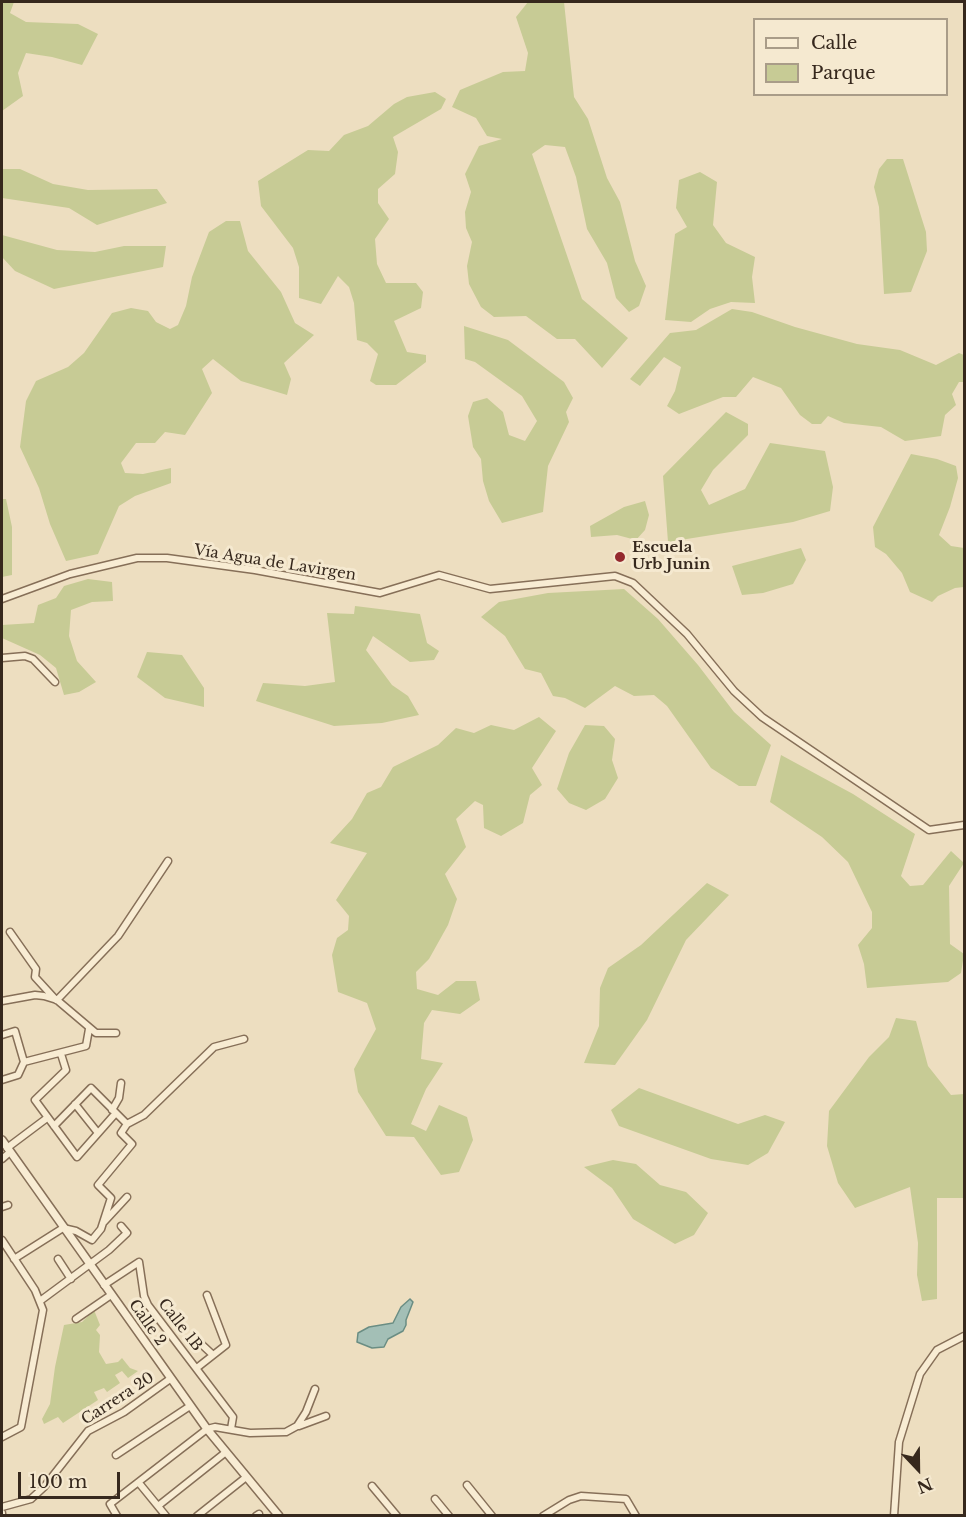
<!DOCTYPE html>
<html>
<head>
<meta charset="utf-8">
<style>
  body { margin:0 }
  #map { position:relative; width:966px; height:1517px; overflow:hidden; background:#eddec0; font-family:"Libre Baskerville",serif }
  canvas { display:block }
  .frame { position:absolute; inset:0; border:3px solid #36281d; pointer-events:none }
  .legend { position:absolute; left:753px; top:18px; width:195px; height:78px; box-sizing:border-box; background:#f5e9d0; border:2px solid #a99c88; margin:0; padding:8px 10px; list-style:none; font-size:18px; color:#36281d }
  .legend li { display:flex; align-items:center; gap:12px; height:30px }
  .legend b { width:30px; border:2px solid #a99c88 }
  .north { position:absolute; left:888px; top:1439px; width:60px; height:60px; -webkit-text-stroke:4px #f5e9d0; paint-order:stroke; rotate:158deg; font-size:16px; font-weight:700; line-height:24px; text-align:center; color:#36281d }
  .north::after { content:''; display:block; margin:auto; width:21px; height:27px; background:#36281d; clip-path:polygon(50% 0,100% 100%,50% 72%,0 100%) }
  .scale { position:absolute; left:18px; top:1472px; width:102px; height:27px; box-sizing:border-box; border:3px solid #36281d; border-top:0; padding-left:8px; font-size:18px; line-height:21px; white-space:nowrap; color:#36281d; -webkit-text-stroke:4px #f5e9d0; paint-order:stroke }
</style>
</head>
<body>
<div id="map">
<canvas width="966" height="1517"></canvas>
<div class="frame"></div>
<ul class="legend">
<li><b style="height:8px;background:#f8ecd3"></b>Calle</li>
<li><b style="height:16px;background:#c7cb95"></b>Parque</li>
</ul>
<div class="north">N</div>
<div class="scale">100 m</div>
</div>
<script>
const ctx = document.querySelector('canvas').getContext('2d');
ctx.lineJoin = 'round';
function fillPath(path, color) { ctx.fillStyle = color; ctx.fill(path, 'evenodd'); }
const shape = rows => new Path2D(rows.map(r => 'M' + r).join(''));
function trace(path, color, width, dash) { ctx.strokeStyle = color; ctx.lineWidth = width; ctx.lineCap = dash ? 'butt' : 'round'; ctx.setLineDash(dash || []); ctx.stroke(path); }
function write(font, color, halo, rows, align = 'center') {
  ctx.font = font + ' "Libre Baskerville",serif'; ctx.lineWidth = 6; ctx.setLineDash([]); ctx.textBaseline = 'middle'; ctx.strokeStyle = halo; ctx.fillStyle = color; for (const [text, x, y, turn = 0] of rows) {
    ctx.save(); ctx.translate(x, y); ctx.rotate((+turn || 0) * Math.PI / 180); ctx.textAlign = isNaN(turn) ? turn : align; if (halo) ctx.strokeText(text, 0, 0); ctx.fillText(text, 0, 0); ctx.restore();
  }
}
fillPath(shape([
  [2,2,14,2,10,13,26,22,78,24,98,34,82,65,52,57,26,53,18,73,23,96,2,111],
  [528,2,564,2,574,97,588,119,607,178,620,202,635,261,646,286,639,306,629,312,616,298,607,263,587,229,576,177,565,147,545,145,532,154,582,299,628,338,602,368,575,339,557,339,526,316,494,317,481,307,469,284,467,266,472,242,466,228,465,212,471,192,465,174,479,146,502,139,487,136,476,118,452,107,460,90,503,72,525,71,528,53,516,17],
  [435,92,446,99,441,109,393,137,398,152,395,174,378,189,378,203,389,219,375,239,377,264,386,283,416,283,423,292,421,308,394,321,407,352,426,355,426,362,396,385,376,385,370,381,378,354,367,343,357,340,354,303,349,287,338,276,321,304,299,298,299,267,293,248,261,206,258,181,308,150,329,151,344,135,368,126,394,104,407,97],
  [887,159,903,159,926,232,927,251,911,292,884,294,879,207,874,187,879,169],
  [2,169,20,169,53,184,88,190,157,189,167,203,97,225,69,208,2,198],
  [700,172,717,182,713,225,726,243,755,257,752,277,755,303,731,302,710,309,691,322,665,320,675,234,687,227,676,208,679,180],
  [226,221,240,221,248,251,281,292,295,323,314,335,284,363,291,379,287,395,241,381,213,359,202,369,212,393,185,435,165,432,155,443,136,443,121,463,125,473,143,474,171,468,171,483,135,496,119,506,98,554,66,561,50,524,39,488,20,447,26,401,36,381,68,367,84,353,112,313,131,308,148,311,156,322,170,329,178,325,186,306,192,277,209,232],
  [2,235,57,250,95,252,124,246,166,246,163,267,54,289,15,271,2,257],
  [732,309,752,312,795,327,857,344,900,350,936,365,959,353,964,355,964,382,959,382,952,394,956,405,945,415,941,436,905,441,881,427,844,423,828,416,821,424,812,424,800,415,781,388,753,377,736,397,723,397,679,414,667,406,675,391,681,367,664,357,640,386,630,379,670,333,696,330],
  [464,326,508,340,564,382,573,398,566,412,569,422,548,466,543,512,502,523,489,501,483,481,481,459,473,447,468,416,473,402,487,398,503,412,509,435,525,441,537,421,522,396,475,362,465,359],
  [726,412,748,424,748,435,713,470,701,490,709,505,745,489,770,443,825,451,833,487,830,511,793,522,668,542,663,476],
  [911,454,937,459,956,466,958,478,950,507,939,535,951,546,964,548,964,587,955,588,938,596,932,602,910,592,902,573,886,554,875,547,873,527],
  [2,499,6,499,12,527,12,575,2,577],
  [645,501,649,515,645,530,636,540,617,535,591,537,590,526,624,507],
  [801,548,806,560,793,584,763,593,742,595,732,566],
  [88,579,112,582,113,601,92,602,71,610,69,636,77,661,96,682,79,692,64,695,56,668,40,655,2,638,2,625,34,623,38,605,56,598,64,586],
  [624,589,658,619,698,665,734,712,771,745,756,786,739,786,711,768,667,706,654,695,634,696,615,686,585,708,565,698,553,696,541,673,525,669,505,636,481,617,499,602,548,593],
  [355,606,420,614,427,643,439,651,434,660,410,662,373,636,366,650,392,685,408,696,419,715,382,723,334,726,256,701,263,683,305,686,335,682,327,613,354,614],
  [147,652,182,655,204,688,204,707,165,698,137,677],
  [539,717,556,731,532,768,542,785,530,795,523,823,501,836,484,828,483,805,475,801,456,819,466,847,445,874,457,899,448,925,429,959,416,972,417,989,438,995,456,981,476,981,480,1000,460,1014,432,1010,424,1023,421,1059,443,1063,426,1089,411,1124,426,1131,439,1105,467,1117,473,1140,459,1172,441,1175,414,1137,386,1136,358,1092,354,1069,376,1029,367,1003,338,992,332,955,337,938,348,930,349,916,336,900,367,853,330,843,352,819,367,793,381,787,393,767,438,745,456,728,474,733,491,725,514,730],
  [585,725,604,726,615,739,612,760,618,778,605,799,586,810,569,803,557,789,569,753],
  [781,755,853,794,915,834,901,876,910,886,923,885,951,851,964,863,949,886,950,944,964,954,961,973,948,982,867,988,864,964,858,945,872,928,872,912,848,862,822,837,770,802],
  [707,883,729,895,686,940,647,1020,615,1065,584,1063,599,1026,600,988,608,968,641,945],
  [896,1018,916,1021,928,1066,951,1095,964,1094,964,1198,937,1198,937,1299,922,1301,917,1275,918,1243,910,1187,855,1208,838,1183,827,1146,829,1111,869,1057,889,1037],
  [639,1088,738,1124,765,1115,785,1122,768,1153,748,1165,711,1159,619,1126,611,1110],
  [613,1160,636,1164,660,1185,686,1192,708,1213,694,1235,675,1244,633,1219,612,1188,584,1167],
  [94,1310,100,1325,96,1330,100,1335,99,1352,106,1364,118,1362,122,1358,130,1368,138,1371,128,1378,122,1371,115,1375,120,1383,107,1392,104,1388,94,1392,98,1400,63,1423,58,1417,44,1424,42,1419,50,1404,55,1367,64,1325,82,1322]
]), '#c7cb95');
const water = shape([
  [410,1299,413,1302,406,1320,406,1325,403,1331,388,1339,384,1347,372,1348,357,1342,358,1333,369,1327,393,1323,401,1307,410,1299]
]);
fillPath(water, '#a3bfb6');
trace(water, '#6a8d83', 1.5);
const minor = shape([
  [2,599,70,574,137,558,167,558,255,570,380,593,439,575,490,589,615,576,633,583,687,634,734,691,762,717,929,830,964,825],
  [2,658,25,656,33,659,55,682],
  [10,932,36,969,35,977,56,1000],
  [57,1000,118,936,168,861],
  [2,1001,35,995,44,996,57,1000,96,1033,116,1033],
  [2,1035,15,1031,24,1062],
  [61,1054,66,1070,35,1100,77,1157,115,1114],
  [24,1062,86,1046,89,1029],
  [2,1080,18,1075,24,1062],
  [75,1104,98,1133],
  [112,1110,119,1098,121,1083],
  [54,1126,91,1088,127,1124],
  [7,1148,47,1118],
  [2,1159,10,1152],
  [2,1207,8,1205],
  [103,1223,127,1197],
  [2,1240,35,1290,43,1310,21,1427,2,1437],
  [14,1259,63,1228,76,1231,92,1240,101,1229,111,1198,98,1185,132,1144,121,1133,127,1124,144,1115,214,1047,244,1039],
  [58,1259,71,1279],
  [104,1285,139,1262,144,1296,148,1305,233,1417,231,1429],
  [40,1301,109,1250,127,1233,121,1226],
  [76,1319,111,1295],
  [198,1341,213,1355],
  [198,1367,226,1345,207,1295],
  [299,1426,326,1416],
  [116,1455,190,1406],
  [139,1483,166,1516],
  [467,1485,492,1516],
  [372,1486,397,1516],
  [435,1499,449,1516],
  [158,1506,226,1452],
  [2,1507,31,1499,44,1487,88,1431,124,1412,170,1379],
  [2,1513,2,1516],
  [117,1516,110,1504,207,1429,215,1427,250,1433,286,1432,297,1426,306,1412,315,1389],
  [197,1516,245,1478],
  [256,1516,259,1514],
  [543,1516,569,1500,581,1496,626,1499,636,1516],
  [894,1516,899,1442,920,1374,937,1350,964,1336]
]);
const tertiary = shape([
  [2,1140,207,1429,279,1516]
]);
trace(minor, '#866f58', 9);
trace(tertiary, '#866f58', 10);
trace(minor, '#f8ecd3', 6);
trace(tertiary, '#f8ecd3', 7);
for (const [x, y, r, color] of [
  [620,557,6,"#94292e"]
]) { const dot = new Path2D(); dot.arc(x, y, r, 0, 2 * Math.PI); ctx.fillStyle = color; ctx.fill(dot); trace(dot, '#f5e9d0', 2); }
write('bold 15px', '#36281d', '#f5e9d0', [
  ["Escuela",632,548],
  ["Urb Junin",632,565]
], 'left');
write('15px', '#36281d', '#f5e9d0', [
  ["Vía Agua de Lavirgen",275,563,9],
  ["Calle 2",147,1323,55],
  ["Calle 1B",180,1325,52],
  ["Carrera 20",118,1399,-33]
]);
</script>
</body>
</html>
